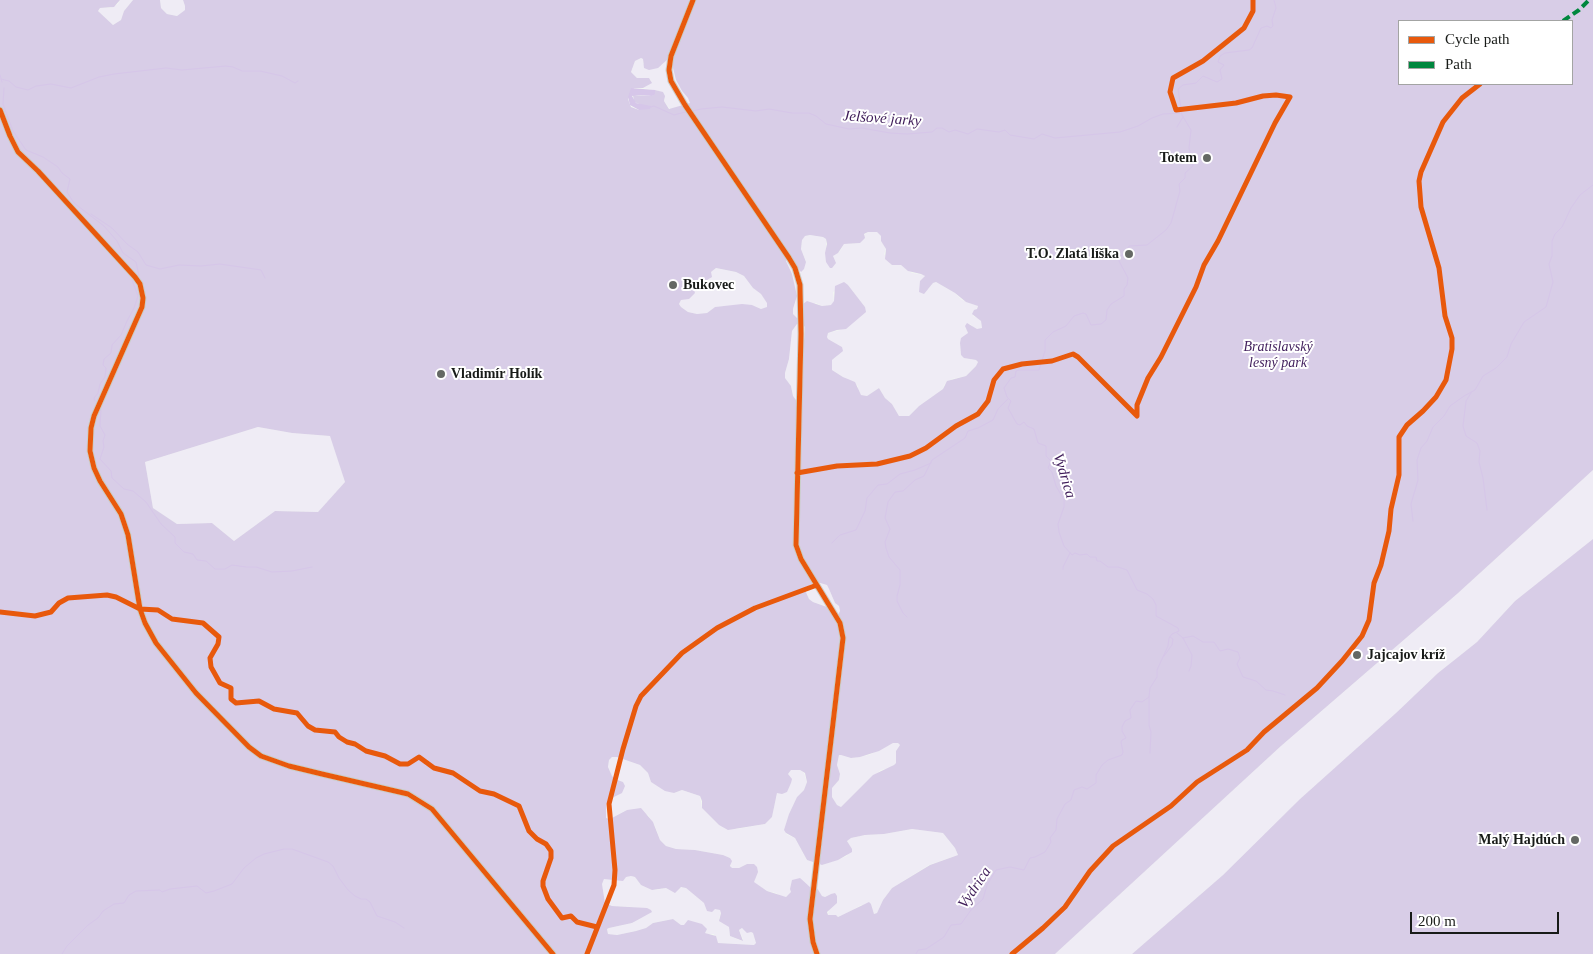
<!DOCTYPE html>
<html>
<head>
<meta charset="utf-8">
<style>
  body { margin:0 }
  #map { position:relative; width:1593px; height:954px; overflow:hidden; background:#f2f7f2; font-family:Georgia,serif }
  canvas { display:block }
  .legend { position:absolute; left:1398px; top:20px; width:175px; height:65px; box-sizing:border-box; background:#fff; border:1px solid #a3a4a3; margin:0; padding:6px 9px; list-style:none; font-size:15px; color:#181b18 }
  .legend li { display:flex; align-items:center; gap:10px; height:25px }
  .legend b { width:25px; border:1px solid #a3a4a3 }
  .scale { position:absolute; left:1410px; top:912px; width:149px; height:22px; box-sizing:border-box; border:2px solid #181b18; border-top:0; padding-left:6px; font-size:15px; line-height:18px; white-space:nowrap; color:#181b18; -webkit-text-stroke:4px #fff; paint-order:stroke }
</style>
</head>
<body>
<div id="map">
<canvas width="1593" height="954"></canvas>
<ul class="legend">
<li><b style="height:6px;background:#e8590c"></b>Cycle path</li>
<li><b style="height:6px;background:#00873e"></b>Path</li>
</ul>
<div class="scale">200 m</div>
</div>
<script>
const ctx = document.querySelector('canvas').getContext('2d');
ctx.lineJoin = 'round';
function fillPath(path, color) { ctx.fillStyle = color; ctx.fill(path, 'evenodd'); }
const shape = rows => new Path2D(rows.map(r => 'M' + r).join(''));
function trace(path, color, width, dash) { ctx.strokeStyle = color; ctx.lineWidth = width; ctx.lineCap = dash ? 'butt' : 'round'; ctx.setLineDash(dash || []); ctx.stroke(path); }
function write(font, color, halo, rows, align = 'center') {
  ctx.font = font + ' Georgia,serif'; ctx.lineWidth = 4; ctx.setLineDash([]); ctx.textBaseline = 'middle'; ctx.strokeStyle = halo; ctx.fillStyle = color; for (const [text, x, y, turn = 0] of rows) {
    ctx.save(); ctx.translate(x, y); ctx.rotate((+turn || 0) * Math.PI / 180); ctx.textAlign = isNaN(turn) ? turn : align; if (halo) ctx.strokeText(text, 0, 0); ctx.fillText(text, 0, 0); ctx.restore();
  }
}
fillPath(shape([
  [120,0,133,0,124,11,121,20,113,25,98,11,100,8,110,8,118,4],
  [160,0,183,0,185,6,185,10,177,16,167,14,161,8],
  [641,58,643,59,643,64,662,65,665,60,671,60,676,80,682,91,691,101,690,103,670,109,664,101,665,99,659,91,643,88,651,83,651,80,637,78,631,72,635,61],
  [868,232,877,232,881,236,881,241,886,249,884,254,892,265,901,265,912,273,924,275,925,277,920,283,920,288,928,289,933,283,936,282,955,293,962,300,978,306,973,316,978,318,981,321,982,328,977,330,970,324,966,327,968,333,960,343,961,355,965,358,976,360,978,362,976,366,966,376,952,379,944,385,943,389,919,406,909,416,899,416,892,404,885,398,879,388,867,396,861,395,858,391,858,386,832,370,832,360,837,356,842,347,828,339,827,337,828,333,840,330,865,307,848,285,833,292,834,301,832,305,822,306,816,303,803,309,804,313,801,318,797,318,793,314,793,309,796,300,795,289,786,261,788,258,806,262,801,249,802,239,805,236,810,235,823,237,826,239,826,262,833,258,833,256,840,251,844,244,860,243,864,235],
  [716,268,736,272,744,276,753,288,761,294,767,302,767,308,761,309,752,305,715,307,707,313,697,314,688,312,681,307,679,304,681,300,685,299,693,286,692,284,699,279,704,281,711,272],
  [802,323,805,327,805,331,798,399,796,400,793,396,791,386,785,378,785,373,789,359,792,331,797,324],
  [258,427,292,433,331,436,345,482,318,512,275,511,234,541,212,523,177,524,153,508,145,462],
  [1593,470,1593,539,1515,601,1477,642,1438,673,1396,713,1300,799,1223,875,1132,954,1055,954,1281,746,1457,594],
  [817,582,827,585,829,589,835,603,839,606,840,612,838,615,834,614,823,605,813,602,809,599,805,590,808,586],
  [893,743,898,743,900,745,896,751,896,763,890,768,881,770,866,782,841,807,837,805,832,797,832,788,839,780,840,774,837,765,839,755,841,755,851,758,869,755],
  [612,757,617,757,640,765,648,773,651,782,674,793,682,790,700,796,702,808,719,825,737,829,765,824,772,817,777,793,788,788,791,783,788,774,791,770,800,770,804,773,807,782,804,790,797,797,789,814,786,834,795,838,807,860,822,865,847,856,850,847,847,840,851,838,865,835,884,834,912,829,943,833,955,848,958,855,929,865,892,888,883,900,877,913,874,914,871,904,861,905,853,910,838,917,836,915,828,915,831,894,825,897,822,896,817,888,810,887,807,885,786,897,780,896,776,893,767,891,753,882,755,879,747,864,739,868,731,868,730,858,723,855,695,850,676,849,666,846,660,840,655,826,648,815,627,810,610,819,606,818,606,804,614,797,618,795,623,782,615,779,612,776,608,767,609,760],
  [631,876,635,877,641,885,656,890,666,888,670,890,683,887,686,888,704,903,720,910,721,912,719,919,729,927,730,936,742,941,743,939,739,930,742,928,753,933,756,943,754,945,718,943,714,934,708,934,681,925,673,919,653,923,646,928,636,931,617,935,608,934,607,929,609,928,632,923,651,910,632,907,612,906,605,903,602,884,604,879]
]), '#efecf5');
fillPath(shape([
  [0,0,120,0,114,7,100,8,98,11,113,25,121,20,124,11,133,0,160,0,161,8,167,14,177,16,185,10,185,6,183,0,1593,0,1593,470,1457,594,1281,746,1055,954,0,954],
  [1399,21,1572,21,1572,84,1399,84],
  [641,58,643,59,644,68,649,70,658,68,668,59,671,60,676,80,682,91,688,98,690,103,669,109,664,101,665,96,663,92,655,90,652,96,633,95,634,102,642,105,639,110,631,107,628,99,634,88,643,88,652,83,649,78,637,78,631,72,635,61],
  [868,232,877,232,881,236,881,241,886,249,885,259,892,265,901,265,908,271,921,274,925,276,920,281,919,292,924,294,933,283,936,282,955,293,966,302,978,306,977,309,974,310,972,314,981,321,982,328,977,329,967,323,965,326,968,333,961,338,960,343,961,355,964,358,976,360,978,362,976,366,966,376,947,381,943,389,919,406,909,416,899,416,892,404,885,398,879,388,867,396,861,395,855,382,843,377,832,370,832,360,843,351,842,347,828,339,827,337,828,333,837,330,846,329,866,312,865,307,848,285,844,282,835,286,834,301,831,305,822,306,807,301,803,304,804,313,801,318,797,318,793,314,793,309,797,296,792,274,786,261,788,258,791,259,801,272,804,269,806,262,801,249,802,240,805,236,810,235,823,237,826,239,827,244,825,253,826,262,830,268,832,268,836,263,833,256,838,253,844,244,860,243,865,238,864,234],
  [716,268,736,272,744,276,753,288,761,294,767,303,767,307,761,309,752,305,742,304,715,307,707,313,697,314,688,312,681,307,679,304,681,300,689,299,695,293,692,284,699,279,707,280,712,277,711,272],
  [802,323,805,327,805,331,798,399,796,400,793,396,791,386,785,378,785,373,789,359,792,331,797,324],
  [258,427,292,433,330,436,345,482,318,512,275,511,234,541,212,523,177,524,153,508,145,462],
  [817,582,827,585,829,589,835,603,839,606,840,611,838,615,834,614,827,607,813,602,809,599,805,590,808,586],
  [893,743,898,743,900,745,896,751,896,763,894,765,873,775,841,807,837,805,832,797,832,788,839,780,840,774,837,765,839,755,841,755,851,758,860,757,879,751],
  [612,757,617,757,640,765,648,773,651,782,665,791,674,793,682,790,700,796,702,801,702,808,719,825,728,830,765,824,772,817,777,793,782,794,787,792,791,783,792,779,788,774,791,770,800,770,805,773,807,782,804,790,797,797,789,814,784,830,786,833,795,838,807,860,822,865,838,860,852,852,852,849,847,841,851,838,865,835,884,834,912,829,943,833,955,848,958,855,930,865,892,888,883,900,877,913,874,914,871,904,869,902,838,917,836,915,828,915,827,912,837,903,837,896,835,893,831,894,825,897,822,896,817,888,810,887,800,878,792,880,790,889,791,892,786,897,767,891,754,882,758,872,757,867,754,864,747,864,739,868,732,868,730,866,732,861,730,858,723,855,695,850,676,849,666,846,660,840,653,822,641,808,627,810,610,819,606,818,606,804,614,797,622,793,625,786,623,782,615,779,612,776,608,767,609,760],
  [631,876,635,877,641,885,652,890,666,888,675,893,681,887,686,888,704,903,707,911,712,912,715,909,720,910,721,913,719,921,729,927,730,936,743,941,739,930,742,928,747,933,751,932,753,933,756,943,754,945,718,943,716,936,705,933,707,929,702,924,688,920,684,925,681,925,673,919,653,923,646,928,636,931,617,935,608,934,607,929,609,928,632,923,652,912,651,910,647,908,612,906,605,903,602,884,604,879,623,881,626,877],
  [1593,539,1593,954,1132,954,1223,875,1300,799,1396,713,1438,673,1477,642,1515,601]
]), '#d8cde7');
fillPath(shape([
  [631,88,655,90,655,94,652,96,638,95,632,96,636,103,651,106,650,109,639,110,630,105,628,97]
]), '#d6c6e9');
trace(shape([
  [0,75,2,82],
  [1,79,9,81,16,87,28,90,36,86,51,84,71,88,99,77,114,74,166,68,182,70,226,66,233,67,242,71,260,71,282,76,295,83,298,81],
  [4,88,3,104,10,123,13,131,26,150,43,157,58,167,62,173,70,179,67,192,74,203,104,226,117,241,123,253,136,262,139,276],
  [651,107,654,106,674,115,685,112,689,114],
  [693,111,701,109,722,107,756,111,769,109,792,113,809,113,816,116,826,124,849,129,862,128,890,133,907,134,932,132,937,128,942,128,949,132,955,130,968,134,977,129,999,132,1005,130,1010,135,1034,139,1042,134,1055,138,1120,132,1138,126,1152,118,1163,114,1181,113],
  [1177,127,1183,117],
  [91,214,112,228,127,244,138,252,146,265,160,269,179,265,201,266,220,264,261,270,265,278],
  [1471,393,1466,401,1463,426,1466,436,1477,443,1480,451,1479,462,1483,478,1487,510],
  [95,401,94,398,98,393,100,384,105,377,106,368,103,365,104,359,111,353,112,345,121,335,127,321,134,308,138,296,132,280],
  [101,409,100,426,105,435,103,441,104,447,100,459,111,471,112,478,124,489,133,491,146,502,161,524,175,537,175,543,184,552,193,554,197,560,206,561,215,569,225,569,232,565,246,567,256,567,272,572,292,571,312,567],
  [1413,521,1411,504,1418,480,1417,460,1421,448,1427,441,1433,427,1444,416,1450,406,1464,396,1475,390,1483,376,1496,368,1507,357,1511,344,1524,322,1546,307,1553,282,1549,264,1552,256,1552,241,1555,234,1562,227,1571,208,1580,195,1593,185],
  [832,543,840,535,856,530,865,511,867,498,878,485,887,484,900,474,915,470,931,463],
  [1063,569,1063,567,1070,553],
  [907,617,903,613,897,601,897,596,900,585,900,570,889,557,886,548,885,542,890,529,885,518,888,502,895,492,903,491,915,480,924,476,932,460,965,438,968,431,978,428,993,420,998,409,1008,399],
  [1177,633,1183,638,1192,655,1191,666,1189,671],
  [1183,638,1193,636,1203,642,1214,642,1220,651,1228,649,1238,652,1240,658,1237,664,1243,677,1256,681,1266,690,1273,691,1285,695],
  [1164,656,1172,645,1173,639,1170,637],
  [1149,697,1149,725,1151,732,1150,753],
  [62,954,67,946,88,925,98,918,103,911,114,904,124,903,129,895,136,891,160,890,162,892,170,889,197,886,206,893,214,891,232,884,244,868,256,858,264,854,284,849,292,849,328,862,333,866,339,878,348,890,355,896,361,899,366,899,370,902,377,916,395,922,404,928],
  [916,954,918,950,926,949,944,937,951,925,961,924,971,910,983,899,987,885,996,870,1010,867,1024,870,1030,858,1035,857,1045,852,1051,842,1050,838,1056,830,1057,819,1065,804,1071,800,1074,790,1082,787,1087,789,1096,783,1096,775,1102,765,1108,760,1122,755,1123,752,1121,742,1122,740,1126,738,1122,731,1122,727,1125,721,1131,718,1130,710,1136,701,1142,702,1149,697,1150,688,1157,677,1157,670,1168,646,1169,638,1172,634,1179,631,1178,628,1156,616,1156,605,1153,599,1147,594,1137,590,1127,570,1118,567,1108,567,1100,561,1097,561,1096,557,1090,557,1087,554,1080,555,1075,553,1072,555,1064,546,1059,532,1058,524,1064,507,1064,500,1056,486,1052,472,1048,468,1051,461,1046,456,1046,446,1038,443,1034,429,1027,426,1024,422,1020,425,1017,424,1008,408,1011,401,1007,397,1004,388,1011,378,1015,377,1016,371,1019,370,1039,370,1045,351,1045,340,1053,332,1066,326,1074,316,1083,313,1086,314,1091,325,1101,324,1106,320,1107,310,1111,304,1124,296,1124,289,1127,285,1128,278,1119,261,1119,257,1124,254,1129,246,1147,245,1166,230,1171,223,1180,191,1179,184,1185,178,1185,173,1193,166,1189,148,1191,130,1182,115,1178,89,1183,85,1196,83,1203,76,1217,82,1222,79,1220,70,1224,65,1218,62,1220,56,1225,53,1249,50,1252,48,1261,28,1267,26,1271,28,1273,26,1272,20,1276,8,1274,0]
]), '#d6c6e9', 1);
const minor = shape([
  [693,0,671,56,669,70,671,81,685,105,789,258,795,268,800,285,801,334,796,545,801,559,840,623,843,638,810,919,813,942,817,954],
  [0,110,10,136,18,152,38,171,135,277,140,284,143,298,142,307,94,416,91,428,90,451,94,468,100,481,121,514,128,535,140,609,145,623,156,643,196,693,249,747,261,756,289,766,322,774,408,794,432,809,553,954]
]);
trace(minor, '#cacec9', 7);
trace(minor, '#fdfefd', 4.5);
trace(shape([
  [1563,21,1579,10,1589,0]
]), '#00873e', 4, [8, 4]);
trace(shape([
  [693,0,671,56,669,70,671,81,685,105,789,258,795,268,800,285,801,334,796,545,801,559,840,623,843,638,810,919,813,942,817,954],
  [0,110,10,136,18,152,38,171,135,277,140,284,143,298,142,307,94,416,91,428,90,451,94,468,100,481,121,514,128,535,140,609,145,623,156,643,196,693,249,747,261,756,289,766,322,774,408,794,432,809,553,954],
  [797,473,837,466,877,464,910,456,926,448,956,426,978,414,988,401,994,380,1003,369,1022,364,1052,361,1073,354,1078,357,1137,416,1137,405,1148,378,1161,357,1196,287,1204,265,1218,241,1275,123,1290,97,1276,95,1263,96,1236,103,1176,110,1170,92,1173,78,1203,61,1244,28,1253,11,1253,0],
  [0,612,35,616,51,612,59,603,68,598,107,595,116,597,140,609,158,610,172,619,203,623,219,637,218,644,210,658,211,667,220,683,231,688,231,699,236,703,259,701,274,709,297,713,308,726,315,730,335,732,339,737,347,742,355,744,366,751,385,756,400,764,408,764,419,757,434,768,453,773,480,791,494,794,519,806,529,831,537,839,546,844,551,851,551,858,543,881,543,886,548,899,562,918,571,916,577,922,597,927],
  [587,954,614,885,615,870,609,804,623,749,636,706,641,696,682,653,717,628,755,608,817,585],
  [1012,954,1043,928,1065,907,1090,871,1113,846,1171,806,1197,782,1247,750,1264,732,1317,688,1342,661,1362,636,1369,620,1374,583,1381,565,1389,531,1391,509,1399,475,1399,437,1407,425,1423,411,1436,397,1446,380,1452,349,1452,338,1445,316,1439,268,1421,207,1419,181,1421,172,1443,122,1462,98,1480,84]
]), '#e8590c', 5);
for (const [x, y, r, color] of [
  [1207,158,5,"#646864"],
  [1129,254,5,"#646864"],
  [673,285,5,"#646864"],
  [441,374,5,"#646864"],
  [1357,655,5,"#646864"],
  [1575,840,5,"#646864"]
]) { const dot = new Path2D(); dot.arc(x, y, r, 0, 2 * Math.PI); ctx.fillStyle = color; ctx.fill(dot); trace(dot, '#fff', 2); }
write('bold 14px', '#181b18', '#fff', [
  ["Totem",1197,158],
  ["T.O. Zlatá líška",1119,254],
  ["Bukovec",683,285,"left"],
  ["Vladimír Holík",451,374,"left"],
  ["Jajcajov kríž",1367,655,"left"],
  ["Malý Hajdúch",1565,840]
], 'right');
write('italic 14px', '#44225f', '#fff', [
  ["Bratislavský",1278,347],
  ["lesný park",1278,363]
]);
write('italic 15px', '#3d1a57', '#fff', [
  ["Jelšové jarky",882,119,4],
  ["Vydrica",1064,476,73],
  ["Vydrica",975,888,-56]
]);
</script>
</body>
</html>
